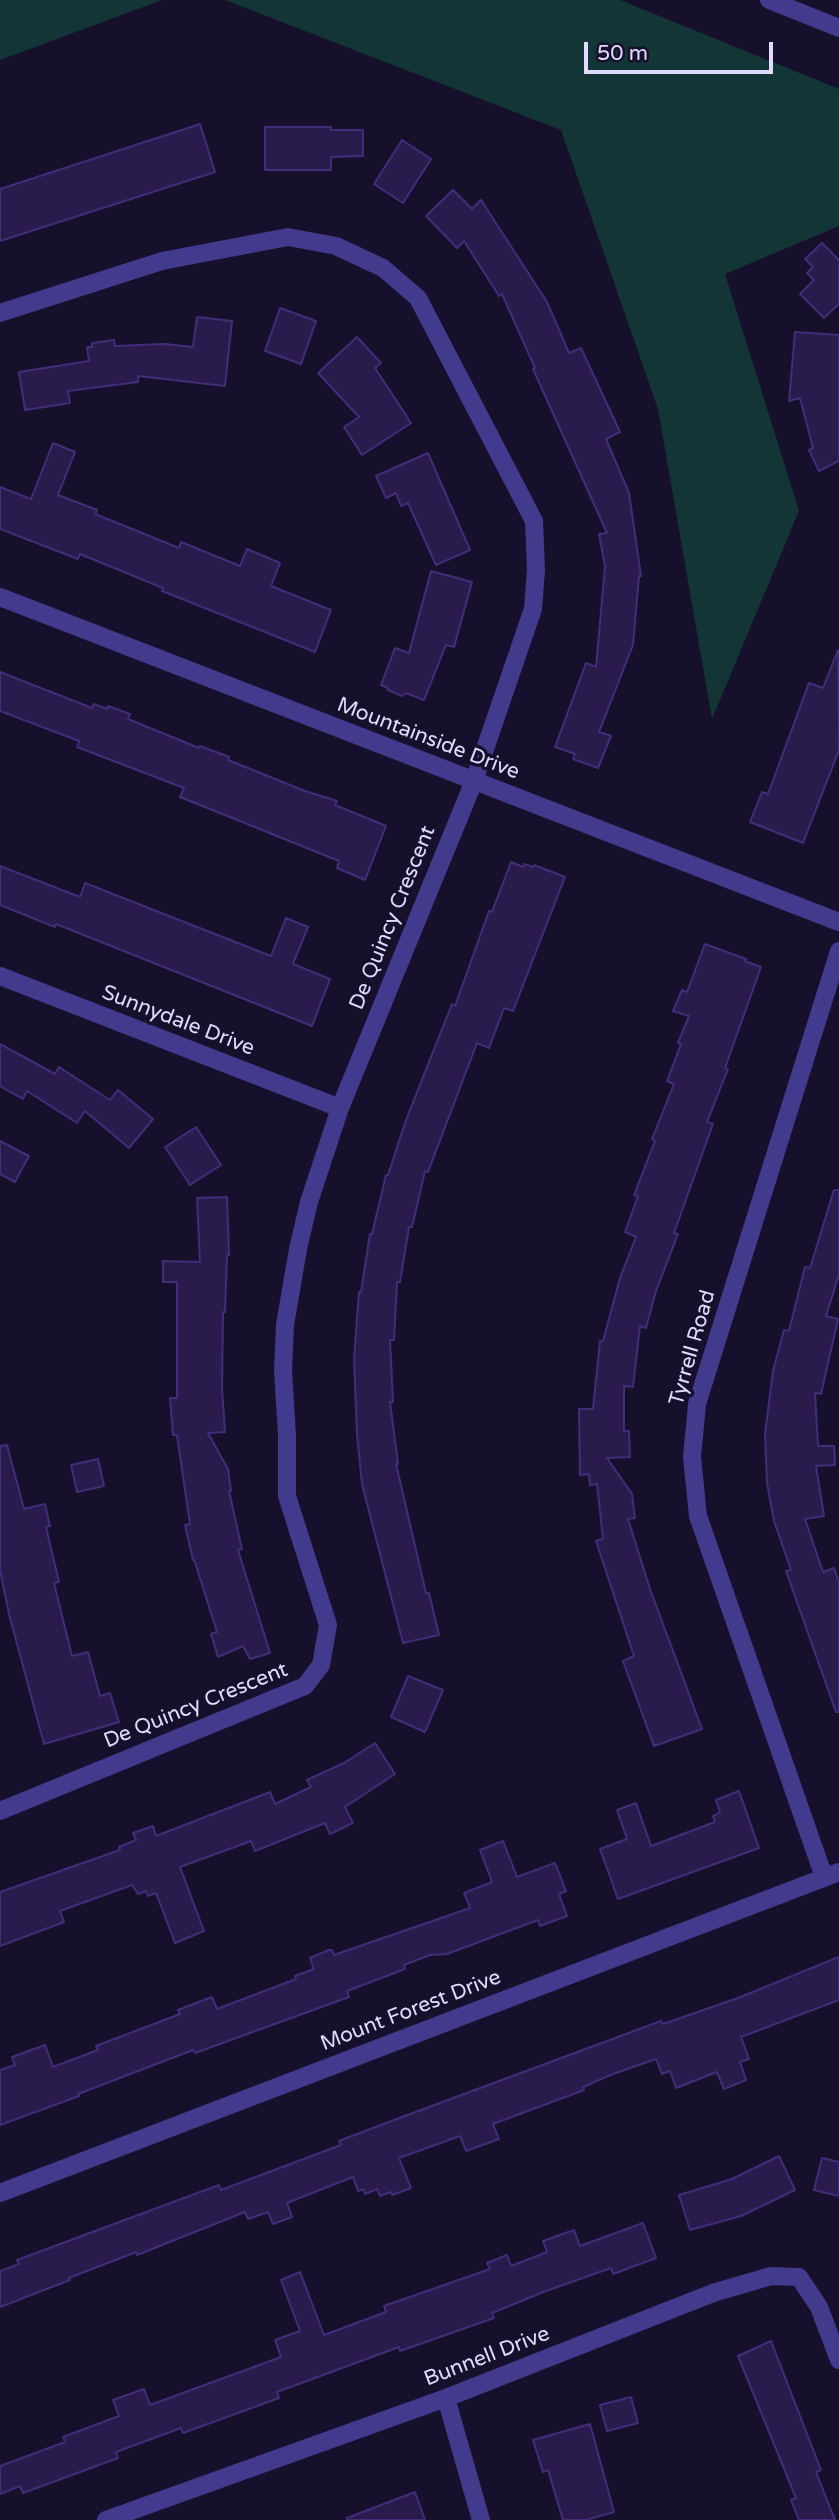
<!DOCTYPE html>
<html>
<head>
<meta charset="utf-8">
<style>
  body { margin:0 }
  #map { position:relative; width:839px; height:2520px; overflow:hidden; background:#17102c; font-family:"Varela Round",sans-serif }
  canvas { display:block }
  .scale { position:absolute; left:584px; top:42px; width:189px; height:32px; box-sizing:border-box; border:4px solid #e1dbff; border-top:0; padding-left:9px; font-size:21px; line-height:24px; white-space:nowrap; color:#e1dbff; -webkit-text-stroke:5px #17102c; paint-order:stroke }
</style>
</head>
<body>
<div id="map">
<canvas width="839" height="2520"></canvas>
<div class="scale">50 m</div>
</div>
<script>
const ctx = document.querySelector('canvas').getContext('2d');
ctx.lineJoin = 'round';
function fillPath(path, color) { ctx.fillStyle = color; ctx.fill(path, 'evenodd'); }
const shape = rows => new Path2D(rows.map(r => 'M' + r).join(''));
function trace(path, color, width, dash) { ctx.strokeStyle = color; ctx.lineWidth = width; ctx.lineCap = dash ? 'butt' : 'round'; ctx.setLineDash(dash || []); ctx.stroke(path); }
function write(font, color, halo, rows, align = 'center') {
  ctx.font = font + ' "Varela Round",sans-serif'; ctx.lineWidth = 7; ctx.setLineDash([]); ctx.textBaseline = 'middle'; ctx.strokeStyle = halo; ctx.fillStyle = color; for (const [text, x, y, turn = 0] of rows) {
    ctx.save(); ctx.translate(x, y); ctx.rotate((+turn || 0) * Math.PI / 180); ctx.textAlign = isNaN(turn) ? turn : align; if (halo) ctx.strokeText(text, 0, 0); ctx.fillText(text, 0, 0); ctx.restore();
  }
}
fillPath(shape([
  [0,0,162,0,0,60],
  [225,0,620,0,839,89,839,226,725,274,799,511,712,719,658,409,561,130]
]), '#133536');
const building = shape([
  [200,124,215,172,0,241,0,189,200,124],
  [265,127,331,127,331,130,363,130,363,156,331,157,331,170,265,170,265,127],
  [402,140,431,159,403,203,374,184,402,140],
  [453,190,472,209,481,200,547,302,569,353,581,348,620,432,606,439,629,493,641,576,639,576,633,645,599,732,611,736,598,768,573,759,575,754,555,747,586,663,596,667,605,566,599,534,607,533,533,369,535,368,502,294,499,296,464,241,457,248,426,216,453,190],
  [822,243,839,260,839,304,824,318,800,294,814,280,807,273,813,267,805,259,822,243],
  [280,308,316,321,301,364,265,351,280,308],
  [197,317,232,321,225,386,138,376,138,382,68,391,70,403,25,410,19,372,89,361,87,347,92,347,92,343,114,340,115,346,165,344,193,347,197,317],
  [795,332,839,335,839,461,819,471,809,450,813,448,800,398,789,401,795,332],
  [357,337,381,363,375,368,411,423,362,455,344,427,359,417,318,373,357,337],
  [53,443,75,452,58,495,97,510,95,514,179,548,181,542,240,566,247,549,280,563,271,586,331,610,315,652,162,591,163,588,80,554,78,559,0,529,0,487,31,499,53,443],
  [428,453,470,550,436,565,408,503,401,506,396,493,386,498,376,476,428,453],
  [431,571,472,582,454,647,446,645,424,700,406,693,402,696,388,690,388,688,381,685,395,648,409,653,431,571],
  [838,650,839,750,803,843,750,822,762,792,768,794,809,683,823,688,838,650],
  [0,672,92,708,94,704,107,709,108,706,130,714,128,719,199,748,200,746,229,757,228,760,305,791,337,801,335,805,386,826,365,880,337,868,339,861,180,797,184,788,77,747,79,741,0,711,0,672],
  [511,862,523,867,524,864,533,867,534,865,565,877,513,1011,504,1008,489,1048,477,1043,428,1172,425,1171,412,1227,409,1227,400,1282,397,1282,394,1340,390,1340,393,1402,390,1402,398,1464,396,1464,426,1593,429,1593,439,1635,403,1643,362,1484,357,1434,354,1359,359,1292,361,1292,370,1234,372,1234,386,1175,388,1175,406,1120,452,1004,455,1006,489,911,492,912,511,862],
  [0,866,80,897,85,883,271,956,286,918,308,927,293,964,330,979,312,1026,56,924,55,927,0,905,0,866],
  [705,944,746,959,745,961,761,967,725,1068,728,1069,707,1122,713,1124,674,1233,678,1234,656,1291,646,1328,640,1326,633,1387,624,1386,624,1431,629,1431,630,1457,607,1458,632,1494,635,1518,628,1519,650,1589,702,1729,654,1746,623,1661,634,1656,596,1541,603,1539,597,1484,590,1485,589,1474,580,1475,579,1409,593,1409,600,1341,603,1341,620,1278,636,1237,625,1232,638,1196,634,1195,655,1141,652,1139,674,1084,667,1081,681,1044,678,1043,689,1016,673,1011,682,990,687,992,705,944],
  [0,1044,55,1074,59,1067,110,1100,118,1090,153,1119,129,1148,85,1111,77,1123,27,1091,23,1099,0,1086,0,1044],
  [196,1127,221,1165,190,1185,165,1147,196,1127],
  [0,1141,29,1156,15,1182,0,1174,0,1141],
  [834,1190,839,1190,839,1274,826,1316,838,1319,821,1394,815,1393,818,1446,834,1446,835,1465,816,1466,824,1516,805,1519,823,1572,834,1568,839,1582,839,1712,836,1712,786,1571,791,1570,774,1521,767,1483,765,1434,773,1371,784,1330,789,1331,805,1267,810,1268,834,1190],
  [227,1197,229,1255,227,1255,225,1312,223,1312,222,1388,225,1432,208,1433,228,1469,231,1491,229,1491,242,1549,238,1550,270,1653,250,1659,243,1646,218,1657,211,1634,217,1632,194,1559,193,1560,185,1525,190,1524,177,1435,173,1435,170,1398,177,1398,177,1282,163,1282,163,1261,200,1262,197,1198,227,1197],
  [7,1445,24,1509,45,1504,50,1526,46,1527,59,1582,54,1583,72,1656,88,1652,100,1696,110,1693,119,1722,44,1744,9,1614,0,1570,0,1446,7,1445],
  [98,1459,104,1486,77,1492,71,1465,98,1459],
  [408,1676,443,1690,425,1732,391,1717,408,1676],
  [375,1743,395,1774,345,1807,353,1823,330,1834,325,1823,255,1851,251,1841,180,1867,204,1931,175,1943,156,1893,148,1896,146,1891,138,1894,132,1885,60,1911,64,1922,0,1946,0,1892,120,1850,119,1847,136,1840,133,1833,153,1826,156,1836,270,1792,275,1804,311,1787,307,1780,344,1763,375,1743],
  [739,1791,759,1848,618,1899,600,1849,627,1839,617,1810,636,1803,651,1846,715,1822,713,1816,720,1812,716,1800,739,1791],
  [503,1841,517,1877,555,1863,566,1891,559,1894,567,1916,540,1926,538,1920,447,1954,430,1955,404,1965,405,1969,347,1991,349,1997,195,2053,193,2050,78,2094,79,2096,0,2125,0,2070,15,2065,12,2057,45,2045,53,2067,98,2050,96,2046,180,2014,178,2010,212,1997,217,2009,296,1979,295,1976,314,1969,310,1958,329,1950,332,1950,334,1955,470,1908,464,1893,492,1882,480,1850,503,1841],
  [839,1957,839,2000,741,2037,749,2059,740,2062,746,2080,724,2089,717,2072,676,2088,670,2071,662,2074,656,2059,613,2074,583,2087,584,2090,493,2124,499,2139,466,2151,460,2136,399,2158,411,2188,392,2195,391,2192,380,2196,377,2189,365,2194,363,2189,358,2191,353,2177,287,2203,292,2217,273,2224,268,2212,248,2219,245,2212,137,2255,136,2252,69,2278,70,2280,0,2307,0,2271,19,2264,17,2260,219,2185,221,2190,341,2145,339,2141,394,2120,661,2021,663,2024,738,1998,839,1957],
  [779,2156,795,2190,741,2216,690,2230,679,2195,732,2179,779,2156],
  [822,2158,839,2162,839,2196,814,2190,822,2158],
  [643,2223,656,2258,613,2274,611,2268,546,2291,492,2313,494,2318,400,2351,399,2347,277,2392,279,2398,183,2433,181,2428,116,2452,118,2458,23,2493,20,2486,0,2494,0,2466,65,2442,63,2437,119,2416,113,2400,144,2389,150,2405,281,2357,275,2340,300,2331,281,2280,300,2272,324,2335,386,2312,384,2306,490,2269,487,2263,507,2255,511,2266,547,2252,543,2241,574,2230,580,2246,643,2223],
  [771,2341,821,2470,816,2472,835,2520,799,2520,791,2500,796,2498,738,2356,771,2341],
  [631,2397,638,2423,607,2431,600,2405,631,2397],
  [590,2424,614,2512,586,2520,563,2520,548,2470,543,2472,533,2440,590,2424],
  [415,2492,425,2520,347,2520,347,2518,415,2492]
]);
fillPath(building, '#291c4d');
trace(building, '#412d7a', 2);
trace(shape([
  [0,313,162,261,288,237,336,246,383,268,418,298,534,521,536,570,533,609,474,781,340,1108,309,1202,298,1249,285,1325,283,1371,287,1435,287,1496,328,1625,321,1665,305,1686,0,1811],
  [0,597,839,922],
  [0,976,340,1108],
  [824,1877,698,1516,692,1457,697,1404,839,951],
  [0,2193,839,1872],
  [446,2398,481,2520],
  [106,2520,446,2398,713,2293,771,2276,799,2277,819,2307,839,2360]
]), '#423a8c', 18);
trace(shape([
  [769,0,839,28]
]), '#423a8c', 18);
write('21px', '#e1dbff', '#17102c', [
  ["Mountainside Drive",428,739,21],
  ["De Quincy Crescent",393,918,-68],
  ["Sunnydale Drive",178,1021,21],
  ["Tyrrell Road",693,1348,-74],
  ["De Quincy Crescent",196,1706,-22],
  ["Mount Forest Drive",411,2011,-21],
  ["Bunnell Drive",487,2357,-21]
]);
</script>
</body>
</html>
